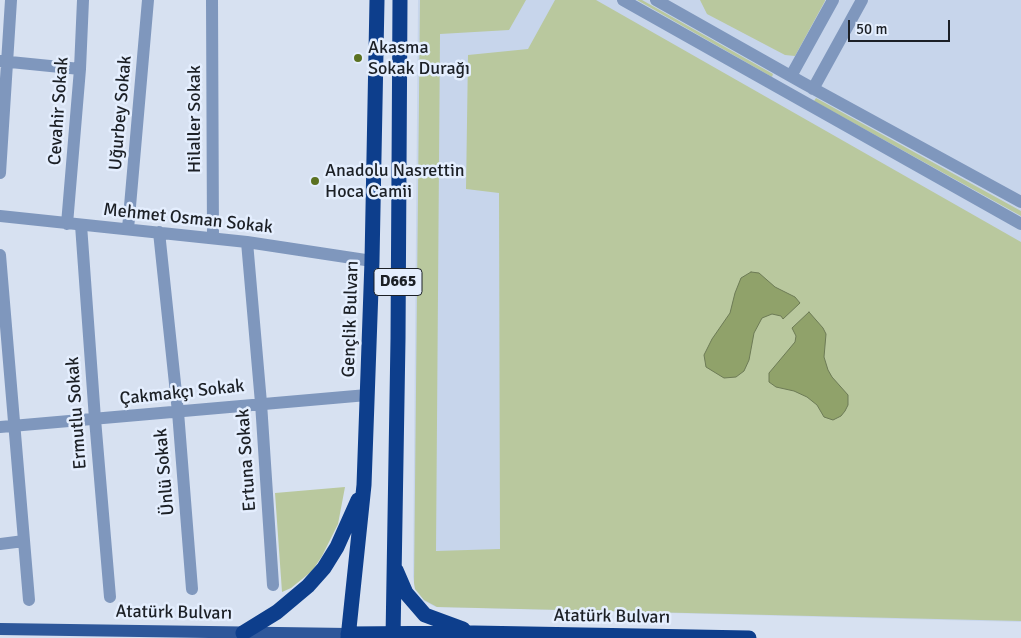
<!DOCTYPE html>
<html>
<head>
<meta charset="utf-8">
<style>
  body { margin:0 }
  #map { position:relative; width:1021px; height:638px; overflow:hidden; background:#d7e1f1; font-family:Signika,sans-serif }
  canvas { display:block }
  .scale { position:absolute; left:848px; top:20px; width:102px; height:22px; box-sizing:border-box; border:2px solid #1c2026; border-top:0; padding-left:6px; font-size:15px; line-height:18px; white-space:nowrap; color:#1c2026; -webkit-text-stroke:4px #e4eefe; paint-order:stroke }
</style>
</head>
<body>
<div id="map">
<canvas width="1021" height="638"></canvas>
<div class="scale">50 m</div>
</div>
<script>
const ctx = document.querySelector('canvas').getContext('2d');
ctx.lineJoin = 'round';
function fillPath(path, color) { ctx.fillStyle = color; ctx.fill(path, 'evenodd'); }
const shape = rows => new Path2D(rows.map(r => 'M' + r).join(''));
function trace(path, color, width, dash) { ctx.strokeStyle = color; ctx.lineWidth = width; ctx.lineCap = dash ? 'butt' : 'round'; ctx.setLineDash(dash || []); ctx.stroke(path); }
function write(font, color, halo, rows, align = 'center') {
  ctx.font = font + ' Signika,sans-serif'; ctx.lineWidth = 5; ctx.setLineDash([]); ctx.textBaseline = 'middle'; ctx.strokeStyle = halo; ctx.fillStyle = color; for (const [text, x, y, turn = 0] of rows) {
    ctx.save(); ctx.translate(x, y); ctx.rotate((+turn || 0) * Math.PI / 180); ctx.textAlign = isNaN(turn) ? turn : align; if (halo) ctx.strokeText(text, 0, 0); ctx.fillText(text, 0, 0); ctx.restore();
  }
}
fillPath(shape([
  [418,0,1021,0,1021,622,436,607,424,601,415,589,413,577]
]), '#c7d5eb');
fillPath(shape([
  [420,0,526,0,509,30,440,34,436,551,500,549,499,193,466,189,468,55,528,49,555,0,596,0,1021,242,1021,621,437,607,424,600,415,589,414,583],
  [637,0,642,0,773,74,772,77],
  [700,0,825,0,825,1,795,56,785,55,707,14],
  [816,98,1021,211,1021,216,814,101],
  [345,487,338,524,322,556,312,571,291,588,282,592,275,493]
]), '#b9c89e');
const water = shape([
  [751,272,759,273,775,287,795,297,800,303,783,319,781,316,772,314,762,318,754,333,749,360,744,371,736,377,724,378,706,367,704,355,712,339,730,313,735,293,741,278,751,272],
  [809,312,823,328,826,334,824,357,828,370,832,377,848,395,848,405,845,411,841,416,833,420,824,417,817,405,807,397,794,391,776,387,769,382,769,373,795,342,796,336,792,328,809,312]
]);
fillPath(water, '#90a26a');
trace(water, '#6d7b56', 1);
trace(shape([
  [212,0,213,238],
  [623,0,1021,224],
  [656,0,803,83,1021,202],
  [0,61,80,69],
  [791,76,833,0],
  [813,89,862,0],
  [0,173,11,0],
  [0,216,247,242,372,261],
  [67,224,80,69,83,0],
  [81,225,95,419,110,597],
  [128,229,148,0],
  [159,232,178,412,192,589],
  [247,242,261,403,273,585],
  [0,255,29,600],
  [0,427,367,395],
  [0,544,24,541]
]), '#7f97bd', 12);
trace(shape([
  [0,629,348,634]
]), '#2e579a', 12);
trace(shape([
  [396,570,406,593,425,615,463,629],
  [243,633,277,612,308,586,324,568,337,547,358,500],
  [348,634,474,633,749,638],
  [348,638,364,485,372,261,377,0],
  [393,638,398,339,400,0]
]), '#0d3e8c', 15);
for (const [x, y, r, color] of [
  [358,58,5,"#5b7121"],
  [315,181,5,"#5b7121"]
]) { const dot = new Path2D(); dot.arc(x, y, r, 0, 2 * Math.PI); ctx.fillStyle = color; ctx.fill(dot); trace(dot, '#e4eefe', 2); }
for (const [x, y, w] of [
  [398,282,48]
]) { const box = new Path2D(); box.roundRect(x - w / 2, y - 13.5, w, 27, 4); ctx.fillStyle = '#e4eefe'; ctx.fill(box); trace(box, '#1c2026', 1); }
write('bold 16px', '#1c2026', null, [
  ["D665",398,282]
]);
write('18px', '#1c2026', '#e4eefe', [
  ["Akasma",368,48],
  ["Sokak Durağı",368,69],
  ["Anadolu Nasrettin",325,171],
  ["Hoca Camii",325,192]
], 'left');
write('18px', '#1c2026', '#e4eefe', [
  ["Cevahir Sokak",59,111,-86],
  ["Uğurbey Sokak",121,113,-85],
  ["Hilaller Sokak",195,119,-90],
  ["Mehmet Osman Sokak",188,219,6],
  ["Gençlik Bulvarı",351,319,-88],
  ["Çakmakçı Sokak",182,393,-6],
  ["Ermutlu Sokak",77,413,-94],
  ["Ertuna Sokak",247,460,-94],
  ["Ünlü Sokak",165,472,-95],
  ["Atatürk Bulvarı",174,613,1],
  ["Atatürk Bulvarı",612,617,1]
]);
</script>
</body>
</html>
